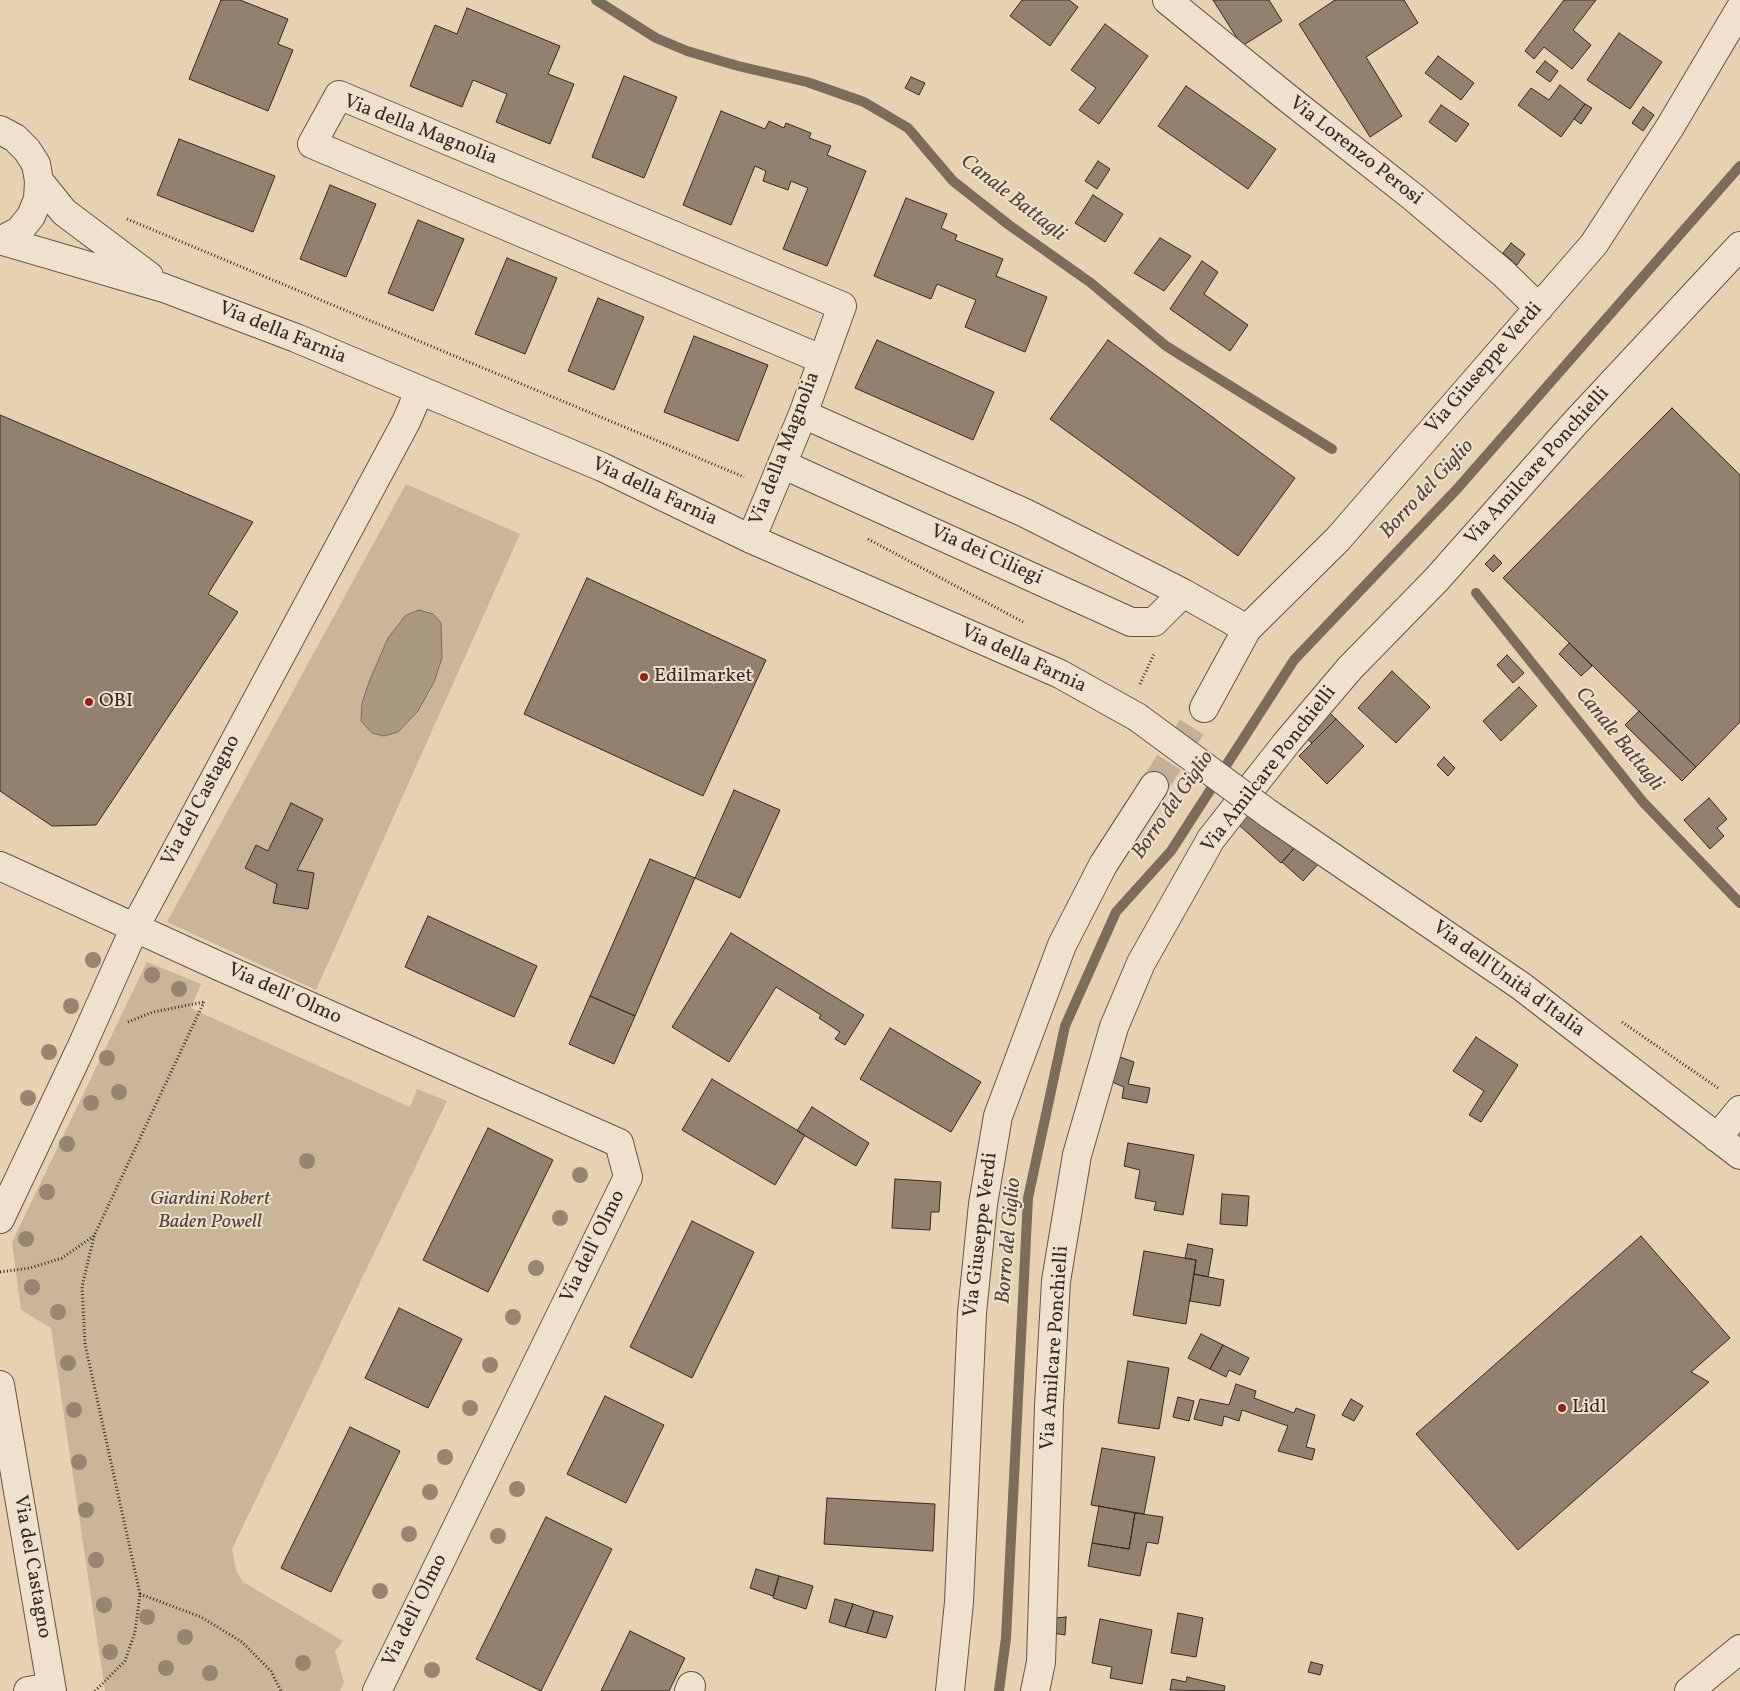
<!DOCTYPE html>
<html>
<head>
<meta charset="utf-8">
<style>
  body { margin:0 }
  canvas { display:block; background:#e6d1b2 }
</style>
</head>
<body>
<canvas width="1740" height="1691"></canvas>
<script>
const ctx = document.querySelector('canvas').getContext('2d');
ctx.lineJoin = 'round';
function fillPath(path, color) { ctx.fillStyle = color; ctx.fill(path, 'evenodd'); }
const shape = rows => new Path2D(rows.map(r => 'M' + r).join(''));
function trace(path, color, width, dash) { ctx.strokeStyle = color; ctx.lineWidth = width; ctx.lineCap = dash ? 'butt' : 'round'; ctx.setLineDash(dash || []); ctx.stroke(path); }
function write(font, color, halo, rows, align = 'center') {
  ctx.font = font + ' Vollkorn,serif'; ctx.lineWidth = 4; ctx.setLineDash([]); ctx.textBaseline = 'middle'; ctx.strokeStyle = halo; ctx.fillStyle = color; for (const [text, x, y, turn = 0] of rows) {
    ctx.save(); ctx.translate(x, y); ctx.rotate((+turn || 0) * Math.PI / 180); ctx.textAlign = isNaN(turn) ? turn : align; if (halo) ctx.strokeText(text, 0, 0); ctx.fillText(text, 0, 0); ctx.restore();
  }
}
fillPath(shape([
  [406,484,520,534,316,990,167,922],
  [147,962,201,984,191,1008,199,1012,410,1107,417,1089,447,1101,232,1549,236,1570,243,1582,343,1641,335,1651,344,1682,340,1691,105,1691,51,1328,21,1310,12,1242]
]), '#c8b59a');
const water = shape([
  [419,610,433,614,441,623,442,658,434,682,418,711,398,732,384,736,372,733,361,721,362,703,369,682,388,638,406,615,419,610]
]);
fillPath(water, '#aa9882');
trace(water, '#7c6c5c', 1);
trace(shape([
  [596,0,656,38,687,51,738,66,807,82,864,102,908,128,953,181,1009,225,1091,283,1166,346,1332,449],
  [1476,593,1643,802,1740,903],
  [999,1691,1006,1638,1028,1198,1065,1026,1116,912,1171,851,1294,660,1457,489,1740,166]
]), '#7c6c5c', 10);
const building = shape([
  [221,0,240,0,288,19,278,44,293,50,268,111,189,79,221,0],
  [1022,0,1069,0,1078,7,1050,46,1010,16,1022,0],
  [1213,0,1269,0,1282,21,1242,46,1213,0],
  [1335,0,1404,0,1418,23,1366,57,1402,116,1370,137,1299,24,1335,0],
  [1564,0,1596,0,1573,30,1591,45,1572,69,1544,47,1534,59,1525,51,1564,0],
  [467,8,560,46,548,74,574,84,550,144,496,122,507,94,473,80,462,107,410,86,435,25,457,34,467,8],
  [1105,24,1148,56,1099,124,1079,110,1096,88,1071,70,1105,24],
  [1619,33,1662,62,1630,109,1587,80,1619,33],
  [1438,56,1474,83,1461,100,1425,73,1438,56],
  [1545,61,1558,71,1550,82,1536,72,1545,61],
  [624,76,677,97,644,178,592,157,624,76],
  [911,77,925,83,919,95,905,88,911,77],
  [1560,85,1585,104,1561,137,1518,105,1531,88,1549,100,1560,85],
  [1186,86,1276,149,1248,189,1158,126,1186,86],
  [1585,104,1592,108,1581,124,1574,119,1585,104],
  [1441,105,1469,124,1456,142,1429,122,1441,105],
  [1643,107,1654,115,1643,131,1632,123,1643,107],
  [721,111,765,129,769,121,784,128,786,123,811,133,809,138,831,146,827,155,866,171,827,266,783,249,808,188,791,181,788,190,763,181,766,171,755,166,731,225,683,205,721,111],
  [179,139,275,176,253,232,157,195,179,139],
  [1098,161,1110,169,1097,189,1085,181,1098,161],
  [330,185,376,204,346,277,300,259,330,185],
  [1093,195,1123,214,1105,242,1075,223,1093,195],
  [906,198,947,214,941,228,957,235,955,240,1003,259,996,276,1047,297,1025,352,965,327,976,300,937,284,931,299,874,276,906,198],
  [418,220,464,239,433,311,388,293,418,220],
  [1160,238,1191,256,1164,291,1134,273,1160,238],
  [1511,243,1525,254,1517,265,1503,253,1511,243],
  [507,258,557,278,525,354,475,334,507,258],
  [1202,261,1218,272,1204,294,1248,325,1230,351,1170,309,1202,261],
  [598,298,644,317,614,390,568,371,598,298],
  [694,336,768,365,738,441,664,412,694,336],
  [877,340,994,392,973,440,855,388,877,340],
  [1108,340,1295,478,1238,556,1050,419,1108,340],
  [1672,408,1740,475,1740,722,1696,767,1503,578,1672,408],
  [0,415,253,522,208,594,238,612,96,825,52,826,0,791,0,415],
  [1494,555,1502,563,1493,572,1485,564,1494,555],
  [587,578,766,660,703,796,524,714,587,578],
  [1569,643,1592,666,1581,676,1559,654,1569,643],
  [1507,655,1524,673,1513,683,1497,665,1507,655],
  [1392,671,1430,707,1396,743,1358,708,1392,671],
  [1519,687,1537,706,1501,741,1483,721,1519,687],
  [1639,711,1696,767,1682,781,1625,725,1639,711],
  [1330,713,1336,719,1312,743,1306,738,1330,713],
  [1336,719,1364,746,1327,784,1299,756,1336,719],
  [1444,757,1455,768,1448,776,1437,765,1444,757],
  [734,790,780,810,740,898,695,878,734,790],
  [1709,798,1727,819,1717,828,1724,836,1710,849,1684,820,1709,798],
  [291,803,323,819,297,870,314,873,308,909,273,903,277,884,245,868,256,845,268,851,291,803],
  [1251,811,1299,843,1281,863,1239,825,1251,811],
  [1299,843,1320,862,1303,881,1282,862,1299,843],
  [650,859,695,878,635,1016,590,996,650,859],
  [428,916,537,966,514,1017,405,967,428,916],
  [731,933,864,1015,845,1045,835,1039,840,1032,819,1018,821,1015,776,987,729,1062,672,1027,731,933],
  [590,996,635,1016,614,1064,569,1044,590,996],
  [890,1028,981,1082,951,1132,860,1079,890,1028],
  [1476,1037,1518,1065,1481,1122,1469,1115,1484,1091,1453,1071,1476,1037],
  [1120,1057,1134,1062,1128,1084,1150,1088,1147,1103,1122,1098,1124,1087,1112,1082,1120,1057],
  [712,1079,805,1135,775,1185,682,1130,712,1079],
  [812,1107,869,1143,856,1166,797,1131,812,1107],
  [488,1128,553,1160,488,1292,423,1260,488,1128],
  [1128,1143,1194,1155,1183,1215,1154,1210,1156,1202,1135,1198,1140,1170,1124,1166,1128,1143],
  [895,1179,941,1182,939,1212,931,1212,930,1230,892,1228,895,1179],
  [1222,1194,1249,1196,1247,1226,1220,1224,1222,1194],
  [692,1221,754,1252,692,1378,630,1347,692,1221],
  [1641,1236,1730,1338,1691,1372,1709,1382,1518,1550,1416,1434,1641,1236],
  [1188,1244,1213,1249,1208,1277,1194,1274,1196,1260,1185,1258,1188,1244],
  [1144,1251,1196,1260,1186,1324,1133,1315,1144,1251],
  [1194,1274,1224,1280,1220,1306,1190,1301,1194,1274],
  [399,1308,462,1339,428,1408,365,1378,399,1308],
  [1201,1334,1223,1345,1210,1369,1188,1358,1201,1334],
  [1223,1345,1249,1358,1240,1375,1229,1370,1226,1377,1210,1369,1223,1345],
  [1128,1361,1169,1368,1159,1429,1118,1423,1128,1361],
  [1236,1384,1256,1391,1254,1398,1294,1413,1296,1408,1315,1415,1306,1447,1315,1449,1312,1460,1278,1451,1288,1426,1242,1410,1239,1421,1224,1416,1222,1426,1194,1419,1200,1399,1229,1405,1236,1384],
  [605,1396,664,1425,626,1503,567,1474,605,1396],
  [1178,1397,1194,1401,1189,1421,1173,1417,1178,1397],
  [1351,1399,1363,1406,1354,1421,1342,1415,1351,1399],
  [350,1427,400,1451,331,1592,281,1568,350,1427],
  [1102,1448,1155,1457,1144,1514,1091,1505,1102,1448],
  [827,1498,935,1504,933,1551,824,1544,827,1498],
  [1099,1506,1135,1513,1129,1549,1092,1543,1099,1506],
  [1135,1513,1163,1517,1158,1544,1147,1542,1140,1576,1088,1566,1092,1543,1129,1549,1135,1513],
  [546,1517,612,1549,541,1691,476,1659,546,1517],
  [756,1569,779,1576,773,1596,750,1588,756,1569],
  [779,1576,813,1586,806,1609,773,1598,779,1576],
  [835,1599,853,1604,845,1627,829,1622,835,1599],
  [853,1604,874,1611,867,1633,845,1627,853,1604],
  [874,1611,893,1616,886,1638,867,1633,874,1611],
  [1178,1613,1203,1618,1196,1657,1171,1653,1178,1613],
  [1066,1617,1065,1635,1053,1633,1055,1618,1066,1617],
  [1100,1619,1152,1630,1142,1684,1110,1678,1112,1667,1092,1663,1100,1619],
  [630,1631,685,1658,669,1691,601,1691,630,1631],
  [1311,1662,1323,1665,1320,1675,1308,1672,1311,1662],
  [1187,1677,1225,1686,1224,1691,1170,1690,1172,1679,1186,1682,1187,1677]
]);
fillPath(building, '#92816e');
trace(building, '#372a24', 1);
trace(shape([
  [1154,786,1204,708]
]), '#c3b096', 28, [28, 14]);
const minor = shape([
  [1167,0,1285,96,1413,197,1503,273,1539,308],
  [0,130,15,138,27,150,36,164,39,181,38,199,31,216,19,231,0,241],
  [39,181,64,212,149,276],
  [3,241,164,288,296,338,602,467,751,539,1060,674,1137,717],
  [803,414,1025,513,1183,593,1247,629],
  [782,464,1131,622,1154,622,1183,593],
  [751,539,803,414,842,306,339,95,312,144,821,359],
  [1204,708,1247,629,1338,539,1594,244,1670,127,1740,9],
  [1269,814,1521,986,1740,1155],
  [0,866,221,967,619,1143,628,1177,377,1691],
  [1717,1138,1740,1110],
  [0,1219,81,1048,135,927,406,422,419,392],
  [0,1385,52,1691],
  [28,1691,51,1687],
  [689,1691,691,1686],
  [950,1691,959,1602,972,1313,983,1204,998,1116,1062,945,1103,865,1154,786],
  [1035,1691,1041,1662,1049,1406,1056,1281,1077,1155,1114,1027,1141,963,1211,839,1288,741,1350,668,1437,579,1575,423,1740,246],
  [1689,1691,1740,1649]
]);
trace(minor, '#635448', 30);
trace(shape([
  [127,219,744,477],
  [868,539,1023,622],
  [1140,684,1154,654],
  [128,1022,153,1012,204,1002],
  [1622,1022,1718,1088],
  [94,1236,82,1287,85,1344,140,1594,135,1632,125,1661,95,1691],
  [0,1272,30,1268,62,1258,94,1236,204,1002],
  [140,1594,201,1617,242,1642,271,1671,281,1691]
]), '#372a24', 3, [1, 2.5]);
trace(minor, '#efe1cd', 28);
const minorBridge = shape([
  [1137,717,1269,814]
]);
trace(minorBridge, '#635448', 30, []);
trace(minorBridge, '#efe1cd', 28);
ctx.fillStyle = '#968571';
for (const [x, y] of [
  [93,960],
  [152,975],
  [179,989],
  [71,1006],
  [49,1052],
  [107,1058],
  [119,1092],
  [28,1098],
  [91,1103],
  [67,1144],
  [307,1161],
  [580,1175],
  [47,1192],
  [560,1218],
  [26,1239],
  [536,1268],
  [32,1287],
  [58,1312],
  [513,1317],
  [68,1363],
  [490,1365],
  [470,1408],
  [74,1410],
  [445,1457],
  [79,1462],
  [517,1489],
  [430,1492],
  [86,1510],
  [409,1534],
  [498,1536],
  [96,1560],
  [380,1591],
  [104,1605],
  [147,1617],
  [185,1637],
  [110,1652],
  [303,1663],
  [166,1668],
  [432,1670],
  [210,1673]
]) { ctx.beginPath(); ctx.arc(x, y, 8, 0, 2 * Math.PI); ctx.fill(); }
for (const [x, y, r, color] of [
  [644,677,5,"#8f2418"],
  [89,702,5,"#8f2418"],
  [1562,1408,5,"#8f2418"]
]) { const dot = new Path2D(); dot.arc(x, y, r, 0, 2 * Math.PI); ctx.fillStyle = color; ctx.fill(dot); trace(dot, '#efe1cd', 2); }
write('20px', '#372a24', '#efe1cd', [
  ["Via della Magnolia",420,131,21],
  ["Via Lorenzo Perosi",1355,152,38],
  ["Via della Farnia",282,334,22],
  ["Via Giuseppe Verdi",1485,369,-49],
  ["Via della Magnolia",786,449,-69],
  ["Via Amilcare Ponchielli",1538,467,-48],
  ["Via della Farnia",654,493,25],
  ["Via dei Ciliegi",986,556,24],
  ["Via della Farnia",1023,660,25],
  ["Via Amilcare Ponchielli",1270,770,-52],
  ["Via del Castagno",202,801,-62],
  ["Via dell'Unità d'Italia",1508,980,36],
  ["Via dell' Olmo",284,995,24],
  ["Via Giuseppe Verdi",982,1235,-83],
  ["Via dell' Olmo",594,1247,-64],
  ["Via Amilcare Ponchielli",1056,1348,-86],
  ["Via del Castagno",31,1567,80],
  ["Via dell' Olmo",416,1611,-64]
]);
write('20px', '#372a24', '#efe1cd', [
  ["Edilmarket",654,677],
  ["OBI",99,702],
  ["Lidl",1572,1408]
], 'left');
write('italic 20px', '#54463c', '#efe1cd', [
  ["Giardini Robert",210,1200],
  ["Baden Powell",210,1223]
]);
write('italic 21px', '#54463c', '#efe1cd', [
  ["Canale Battagli",1012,199,38],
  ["Borro del Giglio",1428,490,-47],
  ["Canale Battagli",1618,740,51],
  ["Borro del Giglio",1174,806,-55],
  ["Borro del Giglio",1010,1241,-85]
]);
</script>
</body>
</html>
